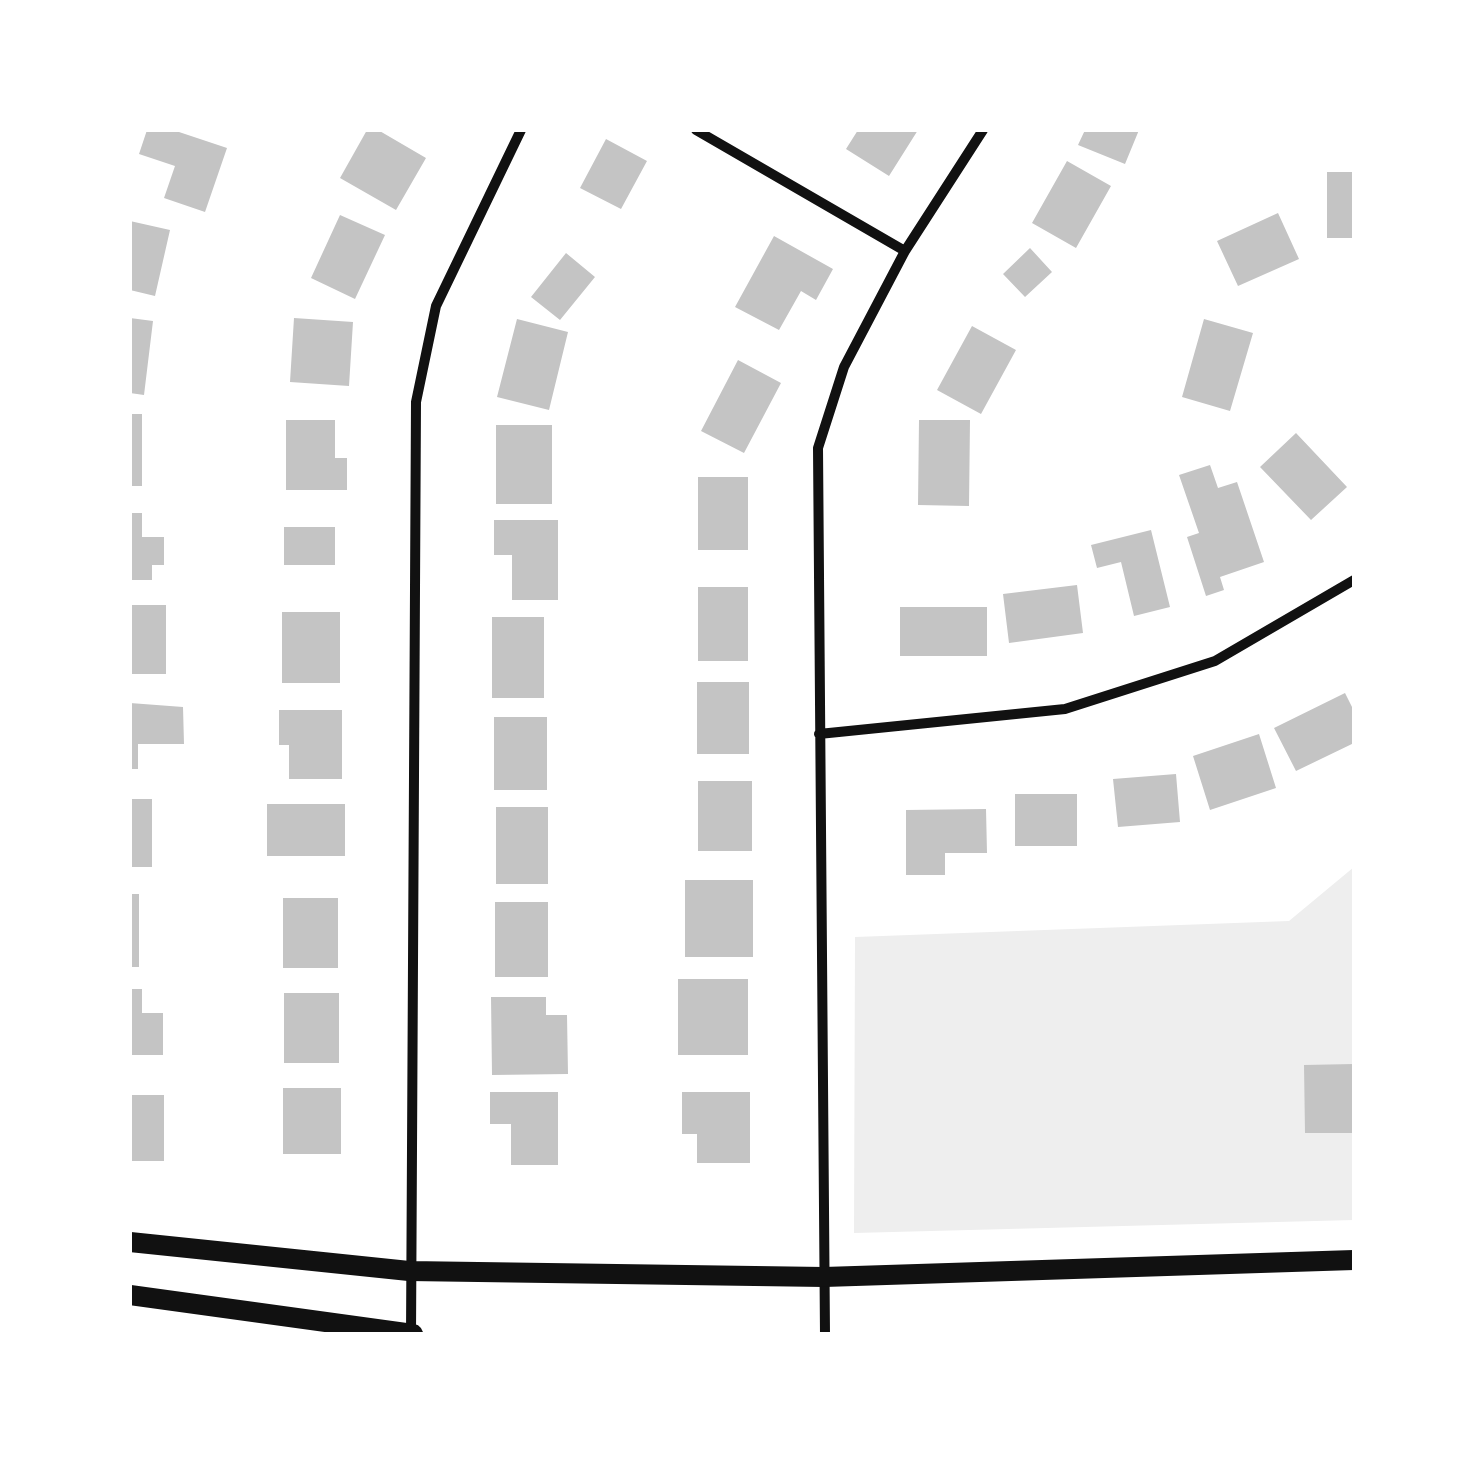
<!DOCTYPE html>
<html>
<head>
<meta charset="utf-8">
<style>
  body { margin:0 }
  #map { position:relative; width:1484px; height:1464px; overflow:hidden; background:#fff; font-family:"Fira Sans",sans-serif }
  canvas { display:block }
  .frame { position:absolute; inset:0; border:132px solid #fff; pointer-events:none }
</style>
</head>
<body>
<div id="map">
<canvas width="1484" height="1464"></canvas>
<div class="frame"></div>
</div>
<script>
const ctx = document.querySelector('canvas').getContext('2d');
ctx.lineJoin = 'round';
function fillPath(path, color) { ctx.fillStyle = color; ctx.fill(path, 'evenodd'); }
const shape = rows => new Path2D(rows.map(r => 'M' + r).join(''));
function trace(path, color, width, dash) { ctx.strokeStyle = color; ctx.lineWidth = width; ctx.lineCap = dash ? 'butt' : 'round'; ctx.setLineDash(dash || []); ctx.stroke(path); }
fillPath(shape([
  [1354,867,1354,1220,854,1233,855,937,1289,921]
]), '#eee');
fillPath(shape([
  [147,130,173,130,227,148,205,212,164,198,175,166,139,154],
  [367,130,378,130,426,158,396,210,340,178],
  [858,130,918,130,889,176,846,149],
  [1085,130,1139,130,1125,164,1078,145],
  [606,139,647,161,621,209,580,188],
  [1067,161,1111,186,1076,248,1032,223],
  [1327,172,1354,172,1354,238,1327,238],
  [1278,213,1299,259,1238,286,1217,241],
  [340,215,385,235,355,299,311,278],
  [130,221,170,230,155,296,130,290],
  [774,236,833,269,816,300,801,291,779,330,735,307],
  [1030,248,1052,272,1025,297,1003,274],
  [566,253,595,277,560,320,531,297],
  [130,318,153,321,144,395,130,393],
  [294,318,353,322,349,386,290,382],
  [517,319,568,332,549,410,497,397],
  [1204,319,1253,333,1230,411,1182,397],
  [972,326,1016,350,981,414,937,390],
  [738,360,781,383,744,453,701,431],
  [130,414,142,414,142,486,130,486],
  [286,420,335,420,335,458,347,458,347,490,286,490],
  [919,420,970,420,969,506,918,505],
  [496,425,552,425,552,504,496,504],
  [1296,433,1347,487,1311,520,1260,467],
  [1210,465,1218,488,1237,482,1264,562,1220,577,1224,590,1206,596,1187,537,1199,533,1179,475],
  [698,477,748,477,748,550,698,550],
  [130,513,142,513,142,537,164,537,164,565,152,565,152,580,130,580],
  [494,520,558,520,558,600,512,600,512,555,494,555],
  [284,527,335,527,335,565,284,565],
  [1151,530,1170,607,1134,616,1121,562,1097,568,1091,545],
  [1077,585,1083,633,1009,643,1003,594],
  [698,587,748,587,748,661,698,661],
  [130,605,166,605,166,674,130,674],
  [900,607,987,607,987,656,900,656],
  [282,612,340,612,340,683,282,683],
  [492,617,544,617,544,698,492,698],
  [697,682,749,682,749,754,697,754],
  [1345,693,1354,711,1354,743,1296,771,1274,728],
  [130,703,183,707,184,744,138,744,138,769,130,769],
  [279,710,342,710,342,779,289,779,289,745,279,745],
  [494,717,547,717,547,790,494,790],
  [1259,734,1276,788,1210,810,1193,756],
  [1176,774,1180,822,1118,827,1113,779],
  [698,781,752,781,752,851,698,851],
  [1015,794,1077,794,1077,846,1015,846],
  [130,799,152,799,152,867,130,867],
  [267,804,345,804,345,856,267,856],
  [496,807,548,807,548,884,496,884],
  [986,809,987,853,945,853,945,875,906,875,906,810],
  [685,880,753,880,753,957,685,957],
  [130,894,139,894,139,967,130,967],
  [283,898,338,898,338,968,283,968],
  [495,902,548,902,548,977,495,977],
  [678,979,748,979,748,1055,678,1055],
  [130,989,142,989,142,1013,163,1013,163,1055,130,1055],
  [284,993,339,993,339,1063,284,1063],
  [491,997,546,997,546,1015,567,1015,568,1074,492,1075],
  [1354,1064,1354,1133,1305,1133,1304,1065],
  [283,1088,341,1088,341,1154,283,1154],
  [490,1092,558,1092,558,1165,511,1165,511,1124,490,1124],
  [682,1092,750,1092,750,1163,697,1163,697,1134,682,1134],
  [130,1095,164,1095,164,1161,130,1161]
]), '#c4c4c4');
trace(shape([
  [696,130,905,251],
  [819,734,1065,709,1215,661,1354,580],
  [411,1333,416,402,436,306,521,130],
  [825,1334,818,448,844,367,905,251,983,130]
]), '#111', 10);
trace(shape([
  [130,1242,409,1271,824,1277,1354,1260],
  [130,1295,413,1334]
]), '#111', 20);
</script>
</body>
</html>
